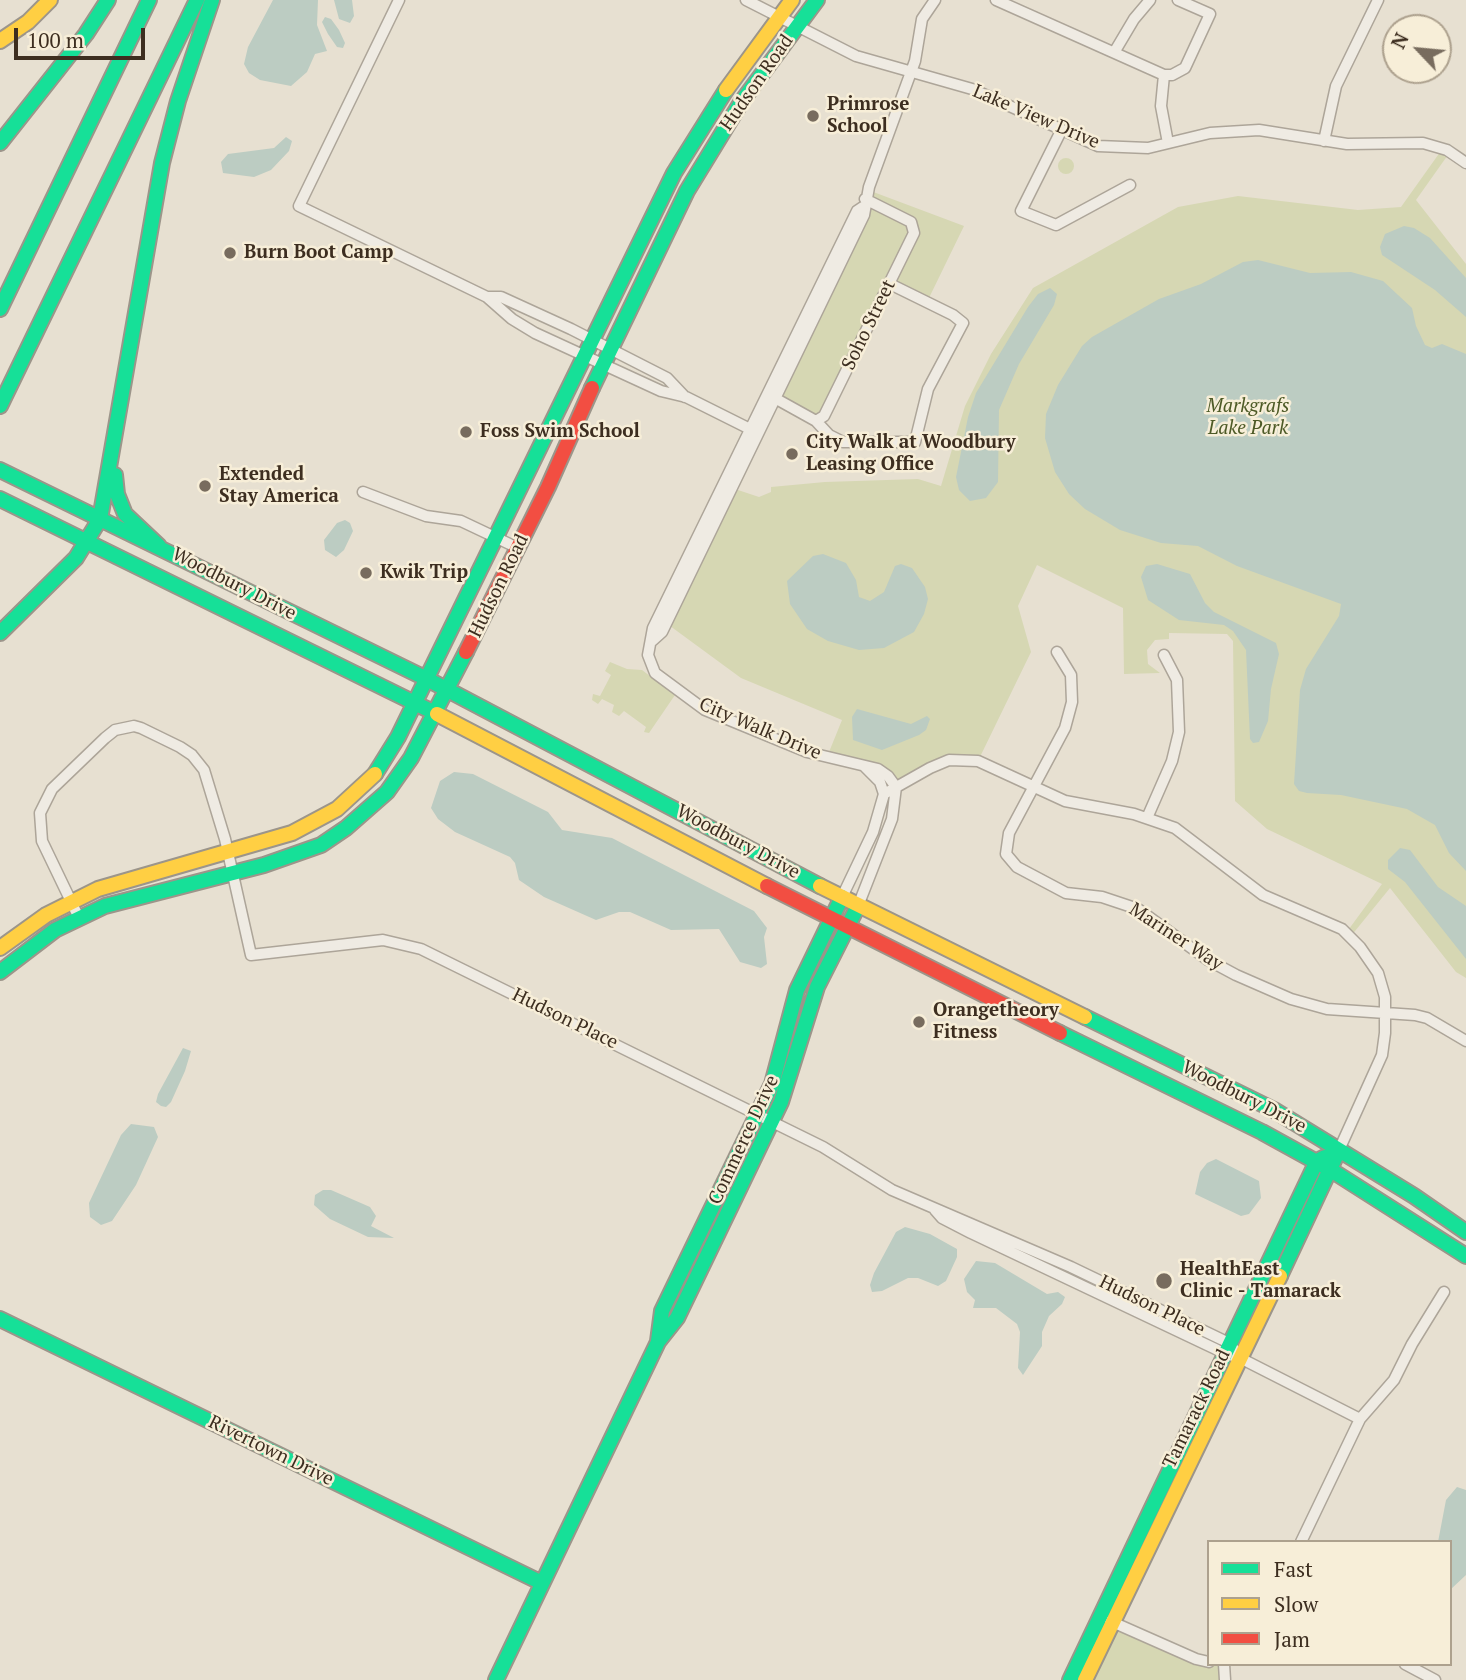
<!DOCTYPE html>
<html>
<head>
<meta charset="utf-8">
<style>
  body { margin:0 }
  #map { position:relative; width:1466px; height:1680px; overflow:hidden; background:#e7e0d1; font-family:"PT Serif",serif }
  canvas { display:block }
  .legend { position:absolute; left:1207px; top:1540px; width:245px; height:126px; box-sizing:border-box; background:#f7eed8; border:2px solid #ada18e; margin:0; padding:9px 12px; list-style:none; font-size:21px; color:#3d2e20 }
  .legend li { display:flex; align-items:center; gap:14px; height:35px }
  .legend b { width:35px; border:2px solid #ada18e }
  .north { position:absolute; left:1382px; top:14px; width:70px; height:70px; box-sizing:border-box; background:#f7eed8; border:2px solid #ada18e; border-radius:50%; rotate:296deg; font-size:19px; font-weight:700; line-height:28px; text-align:center; color:#3d2e20 }
  .north::after { content:''; display:block; margin:auto; width:24px; height:32px; background:#786c5e; clip-path:polygon(50% 0,100% 100%,50% 72%,0 100%) }
  .scale { position:absolute; left:14px; top:28px; width:131px; height:32px; box-sizing:border-box; border:4px solid #3d2e20; border-top:0; padding-left:9px; font-size:21px; line-height:24px; white-space:nowrap; color:#3d2e20; -webkit-text-stroke:5px #f7eed8; paint-order:stroke }
</style>
</head>
<body>
<div id="map">
<canvas width="1466" height="1680"></canvas>
<ul class="legend">
<li><b style="height:9px;background:#16e098"></b>Fast</li>
<li><b style="height:9px;background:#ffcf43"></b>Slow</li>
<li><b style="height:9px;background:#f24e42"></b>Jam</li>
</ul>
<div class="north">N</div>
<div class="scale">100 m</div>
</div>
<script>
const ctx = document.querySelector('canvas').getContext('2d');
ctx.lineJoin = 'round';
function fillPath(path, color) { ctx.fillStyle = color; ctx.fill(path, 'evenodd'); }
const shape = rows => new Path2D(rows.map(r => 'M' + r).join(''));
function trace(path, color, width, dash) { ctx.strokeStyle = color; ctx.lineWidth = width; ctx.lineCap = dash ? 'butt' : 'round'; ctx.setLineDash(dash || []); ctx.stroke(path); }
function write(font, color, halo, rows, align = 'center') {
  ctx.font = font + ' "PT Serif",serif'; ctx.lineWidth = 5; ctx.setLineDash([]); ctx.textBaseline = 'middle'; ctx.strokeStyle = halo; ctx.fillStyle = color; for (const [text, x, y, turn = 0] of rows) {
    ctx.save(); ctx.translate(x, y); ctx.rotate((+turn || 0) * Math.PI / 180); ctx.textAlign = isNaN(turn) ? turn : align; if (halo) ctx.strokeText(text, 0, 0); ctx.fillText(text, 0, 0); ctx.restore();
  }
}
fillPath(shape([
  [1443,148,1450,152,1416,200,1466,264,1466,978,1456,972,1390,888,1351,936,1346,933,1382,884,1267,829,1235,801,1233,641,1227,634,1169,633,1169,639,1155,640,1147,650,1148,664,1160,673,1124,674,1123,608,1037,565,1018,606,1031,652,978,761,957,759,896,787,888,776,827,757,842,720,741,678,666,623,732,488,759,497,771,492,771,487,825,482,918,479,941,486,965,406,991,354,1033,288,1178,207,1238,196,1358,210,1401,207],
  '1058 166a8 8 0 1 1 16 0a8 8 0 1 1-16 0Z',
  [868,190,964,226,927,302,890,284,816,421,775,398],
  [610,662,627,669,642,670,675,695,649,733,644,732,646,727,624,711,619,716,612,712,614,705,602,699,598,704,592,700,593,694,600,696,611,675,605,671],
  [1124,1626,1209,1664,1224,1664,1225,1680,1091,1680,1112,1636]
]), '#d6d7b3');
fillPath(shape([
  [273,0,318,0,317,25,327,51,315,54,307,72,291,86,260,80,249,73,244,64,248,47],
  [334,0,352,0,354,16,350,23,339,19],
  [325,17,331,19,339,30,345,43,343,48,337,47,328,34,322,22],
  [286,137,292,141,289,151,271,170,254,177,223,173,221,162,228,154,274,148],
  [1404,226,1414,228,1430,238,1466,278,1466,317,1435,290,1382,255,1380,247,1385,234],
  [1258,260,1310,273,1351,272,1383,281,1412,308,1416,326,1425,345,1432,348,1442,344,1466,354,1466,871,1449,853,1435,825,1407,809,1341,795,1307,793,1299,791,1294,784,1300,690,1306,669,1339,616,1341,604,1237,566,1198,546,1161,543,1120,530,1085,509,1069,494,1055,472,1045,438,1046,414,1058,385,1082,346,1092,337,1159,299,1201,284,1243,262],
  [1050,288,1057,294,1054,305,1019,364,999,410,998,482,986,498,970,501,959,490,956,477,968,417,976,393,1028,307,1038,294],
  [345,520,350,523,353,531,344,550,336,557,325,550,324,540,337,523],
  [823,554,846,563,856,580,859,597,870,601,884,592,895,566,901,564,912,568,925,587,928,599,924,614,914,632,884,648,859,650,828,641,807,629,790,604,787,581,813,556],
  [1157,564,1190,574,1205,603,1214,612,1276,643,1279,654,1271,689,1268,721,1259,742,1253,743,1250,739,1246,650,1233,631,1224,625,1179,620,1148,600,1141,577,1146,566],
  [857,709,911,724,927,716,930,719,926,730,919,735,882,750,853,740,852,717],
  [454,772,473,774,548,812,562,830,612,838,754,911,767,928,764,937,767,964,761,968,740,962,719,929,671,930,630,912,619,912,596,920,544,897,519,880,515,863,510,857,455,832,438,819,431,808,440,781],
  [1400,848,1410,850,1438,887,1466,906,1466,959,1405,882,1388,869,1388,860],
  [183,1048,191,1051,185,1071,171,1102,166,1107,161,1106,156,1102,158,1094],
  [131,1124,154,1127,158,1137,136,1185,112,1221,101,1225,90,1217,89,1203,121,1135],
  [1216,1159,1259,1181,1261,1198,1249,1214,1241,1216,1195,1194,1200,1172,1207,1163],
  [323,1190,331,1190,370,1207,376,1216,371,1226,394,1238,368,1237,330,1219,314,1205,315,1195],
  [905,1227,930,1234,957,1249,957,1257,946,1281,938,1286,918,1278,908,1278,882,1291,872,1292,870,1285,874,1273,896,1232],
  [976,1261,995,1263,1047,1294,1058,1292,1065,1297,1062,1304,1049,1316,1042,1332,1042,1346,1023,1375,1018,1368,1020,1332,1017,1324,996,1308,973,1308,975,1300,967,1292,964,1279],
  [1457,1487,1466,1490,1466,1575,1450,1590,1450,1542,1438,1542,1446,1500]
]), '#bcccc2');
const street = shape([
  [399,0,299,206,487,297,512,319,535,333,661,391,686,397,758,433],
  [746,0,856,56,972,89,1098,146,1148,148,1210,133,1259,130,1347,144,1423,143,1447,150,1466,163],
  [996,0,1164,75,1172,75,1185,68,1210,14,1178,0],
  [1115,51,1134,19,1150,0],
  [1164,75,1161,106,1168,143],
  [1061,131,1021,211,1056,225,1130,185],
  [1324,141,1336,86,1378,0],
  [487,297,501,297,571,329,667,378,685,397],
  [771,396,816,421,824,416,914,233,911,222,865,199],
  [816,421,829,435,843,442,915,442,928,389,963,323,953,315,890,284],
  [363,492,426,516,461,521,518,548],
  [652,641,662,632,864,215,869,187,915,61,922,19,935,0],
  [1057,652,1071,675,1072,702,1065,728,1009,833,1006,854,1017,867,1066,893,1102,897,1138,909,1208,960,1236,975,1291,999,1327,1009,1415,1015,1427,1018,1466,1041],
  [865,767,880,782,884,794],
  [1147,818,1172,761,1179,732,1177,680,1164,655],
  [842,897,873,832,884,794,930,768,949,760,978,761,1065,801,1134,814,1175,828,1263,895,1342,929,1360,947,1378,973,1385,997,1385,1033,1382,1055,1339,1150],
  [858,906,892,819,896,787,888,776,878,769,807,752,705,710,655,673,648,655,653,628,857,211,863,207],
  [79,918,42,841,40,813,52,789,105,738,115,730,134,726,141,728,180,747,192,755,204,770,225,839,251,955,383,940,421,949,823,1147,892,1190,1071,1267,1229,1343,1242,1359],
  [935,1210,942,1218,971,1233,1224,1353,1242,1359,1360,1419],
  [1301,1542,1360,1419,1394,1380,1412,1344,1444,1292],
  [1110,1621,1196,1659,1209,1662],
  [1224,1664,1225,1680],
  [1405,1664,1435,1680]
]);
const fast = shape([
  [0,143,86,34,108,0],
  [0,309,149,0],
  [592,388,687,191,742,101,817,0],
  [0,406,197,0],
  [0,470,427,679,820,886],
  [115,475,117,494,125,514,159,546],
  [0,499,437,714],
  [0,633,76,558,100,519,162,163,178,101,212,0],
  [375,774,398,737,674,173,726,90],
  [0,972,55,930,105,906,264,865,321,845,346,828,387,792,411,758,466,652],
  [1085,1017,1274,1110,1414,1196,1466,1232],
  [1060,1033,1262,1132,1331,1170,1466,1256],
  [1280,1276,1339,1150],
  [0,1319,542,1583],
  [658,1341,662,1311,772,1084,797,990,842,897],
  [496,1680,658,1342,677,1318,781,1102,817,987,858,906],
  [1070,1680,1317,1161,1325,1157]
]);
const slow = shape([
  [0,41,28,22,50,0],
  [726,90,792,0],
  [437,714,767,886],
  [820,886,1085,1017],
  [0,948,46,915,98,889,292,833,337,809,375,774],
  [1085,1680,1280,1276]
]);
const jam = shape([
  [466,652,548,487,592,388],
  [767,886,1060,1033]
]);
trace(street, '#ada599', 13);
trace(fast, '#9c958a', 18);
trace(slow, '#9c958a', 18);
trace(jam, '#9c958a', 18);
trace(street, '#efebe3', 10);
trace(fast, '#16e098', 14);
trace(slow, '#ffcf43', 14);
trace(jam, '#f24e42', 14);
for (const [x, y, r, color] of [
  [813,116,7,"#786c5e"],
  [230,253,7,"#786c5e"],
  [466,432,7,"#786c5e"],
  [792,454,7,"#786c5e"],
  [205,486,7,"#786c5e"],
  [366,573,7,"#786c5e"],
  [919,1022,7,"#786c5e"],
  [1164,1281,9,"#786c5e"]
]) { const dot = new Path2D(); dot.arc(x, y, r, 0, 2 * Math.PI); ctx.fillStyle = color; ctx.fill(dot); trace(dot, '#f7eed8', 2.5); }
write('19px', '#3d2e20', '#f7eed8', [
  ["Hudson Road",757,83,-55],
  ["Lake View Drive",1036,117,23],
  ["Soho Street",869,325,-64],
  ["Woodbury Drive",234,584,27],
  ["Hudson Road",499,586,-64],
  ["City Walk Drive",760,729,23],
  ["Woodbury Drive",738,842,28],
  ["Mariner Way",1176,937,33],
  ["Hudson Place",565,1019,26],
  ["Woodbury Drive",1244,1097,27],
  ["Commerce Drive",744,1140,-65],
  ["Hudson Place",1152,1306,26],
  ["Tamarack Road",1197,1409,-64],
  ["Rivertown Drive",271,1451,26]
]);
write('bold 19px', '#3d2e20', '#f7eed8', [
  ["Primrose",827,105],
  ["School",827,127],
  ["Burn Boot Camp",244,253],
  ["Foss Swim School",480,432],
  ["City Walk at Woodbury",806,443],
  ["Leasing Office",806,465],
  ["Extended",219,475],
  ["Stay America",219,497],
  ["Kwik Trip",380,573],
  ["Orangetheory",933,1011],
  ["Fitness",933,1033],
  ["HealthEast",1180,1270],
  ["Clinic - Tamarack",1180,1292]
], 'left');
write('italic 19px', '#4d5a26', '#f7eed8', [
  ["Markgrafs",1248,407],
  ["Lake Park",1248,429]
]);
</script>
</body>
</html>
